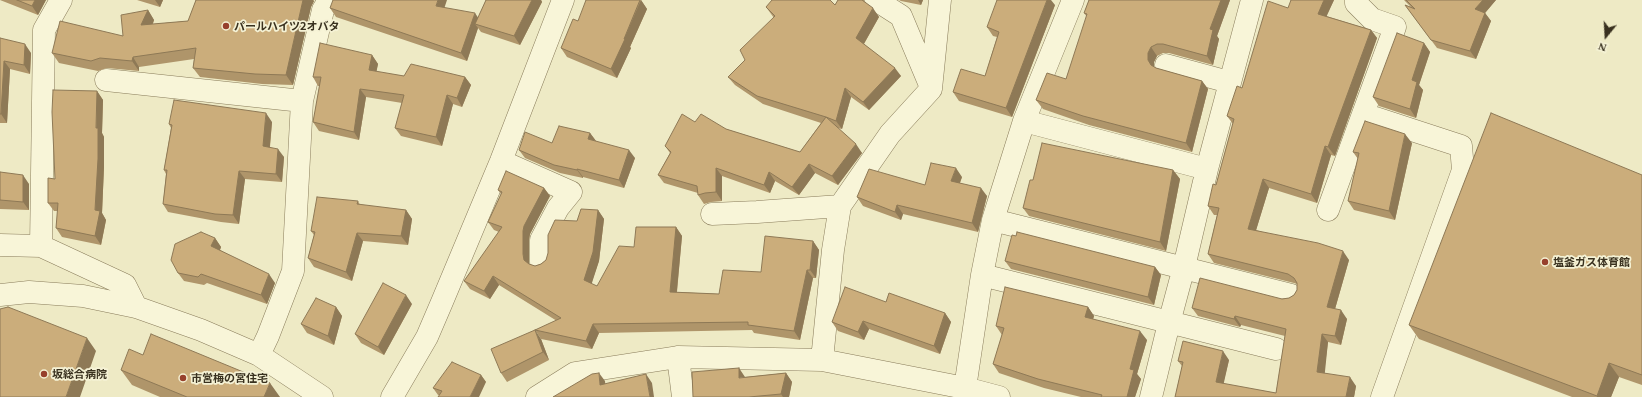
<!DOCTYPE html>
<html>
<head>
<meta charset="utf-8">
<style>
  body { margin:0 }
  #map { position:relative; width:1642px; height:397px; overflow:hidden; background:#eeeac5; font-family:Georgia,serif }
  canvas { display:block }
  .north { position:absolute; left:1586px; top:16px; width:40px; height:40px; -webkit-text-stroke:3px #f5f2d5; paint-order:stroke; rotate:198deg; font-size:11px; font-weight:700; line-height:16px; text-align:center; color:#39311f }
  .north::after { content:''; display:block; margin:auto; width:14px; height:18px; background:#39311f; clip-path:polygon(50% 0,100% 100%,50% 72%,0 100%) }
</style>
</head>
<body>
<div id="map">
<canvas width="1642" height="397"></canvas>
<div class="north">N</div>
</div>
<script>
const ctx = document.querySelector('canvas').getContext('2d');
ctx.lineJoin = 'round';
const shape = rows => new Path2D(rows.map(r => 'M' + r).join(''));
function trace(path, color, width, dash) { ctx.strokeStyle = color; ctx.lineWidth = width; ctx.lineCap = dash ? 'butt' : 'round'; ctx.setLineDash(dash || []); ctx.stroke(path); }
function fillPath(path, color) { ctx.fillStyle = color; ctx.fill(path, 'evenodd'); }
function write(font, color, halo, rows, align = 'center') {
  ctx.font = font + ' Georgia,"Noto Sans JP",serif'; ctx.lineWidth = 3.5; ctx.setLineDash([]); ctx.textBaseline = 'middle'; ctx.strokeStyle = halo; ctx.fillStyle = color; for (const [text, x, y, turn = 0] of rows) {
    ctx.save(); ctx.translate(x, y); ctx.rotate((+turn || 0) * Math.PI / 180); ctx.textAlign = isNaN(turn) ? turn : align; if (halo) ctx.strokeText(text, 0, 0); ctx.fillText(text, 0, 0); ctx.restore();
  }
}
const minor = shape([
  [876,0,901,16,930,85],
  [1356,0,1356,3,1372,19,1395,27,1363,114],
  [1166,65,1229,82],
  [106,80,302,101],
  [1024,121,1207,169],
  [501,161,571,192,558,208,541,240,541,262],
  [1328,210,1363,114,1461,146,1463,170,1382,397],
  [712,214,757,212,840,206],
  [993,220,1291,295],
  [0,245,41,246,125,285,136,307],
  [41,246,44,30,61,0],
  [982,275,1276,349],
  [0,295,29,292,83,296,136,307,201,330,259,355,322,397],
  [259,355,268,336,293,271,302,101,323,10,329,0],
  [678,357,683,397],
  [822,360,833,250,840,206,890,134,931,89,940,0],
  [965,388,982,275,993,220,1024,121,1073,0],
  [392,397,427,337,442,302,501,161,563,0],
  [537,397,575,373,678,357,822,360,965,388,999,397],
  [1151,397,1169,323,1184,267,1207,169,1252,0]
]);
trace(minor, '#897c5b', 23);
trace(minor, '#f8f5d8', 22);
fillPath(shape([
  [0,0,46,0,38,15],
  [137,0,163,0,160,7],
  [196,0,313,0,314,1,311,7,293,85,262,84,200,77,193,68,194,59,139,67,139,71,107,68,98,71,59,63,52,53,123,36,148,10,154,20,153,24,188,21],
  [486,0,541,0,542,2,520,45,481,32,478,28,467,61,336,17,330,8,444,8,478,18],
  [641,0,647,9,630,47,631,48,617,78,567,57,561,48,578,21],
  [838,0,864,0,864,1,879,17,864,44,901,76,869,110,851,97,842,129,837,128,862,153,838,185,815,173,799,195,775,181,770,193,722,176,722,201,711,202,704,204,698,195,698,193,664,183,658,175,670,153,665,146,695,122,726,129,800,152,821,123,763,104,735,85,728,77,745,60,774,18,766,7,835,5],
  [899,0,923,0,921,5,901,1],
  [1089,0,1230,0,1217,36,1219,39,1213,65,1169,53,1163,53,1157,56,1154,62,1154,67,1156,68,1202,81,1208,89,1192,152,1089,125,1043,109,1036,100,1066,79,1087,17,1084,13],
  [1334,0,1326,16,1371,30,1377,38,1335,156,1331,155,1317,203,1269,188,1256,230,1349,260,1335,309,1347,319,1341,345,1328,342,1324,373,1356,386,1354,397,1175,397,1182,366,1178,361,1229,360,1223,384,1276,393,1285,336,1241,325,1240,327,1198,316,1192,308,1289,298,1294,295,1297,290,1297,284,1294,283,1214,263,1208,254,1217,215,1214,215,1208,206,1216,185,1233,124,1227,116,1242,88,1288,8],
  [1404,0,1496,0,1485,13,1491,21,1476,59,1437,48,1405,5,1411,7],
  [1055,5,1012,117,959,101,953,92,985,76,997,37,993,36,987,27],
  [0,38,31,53,30,74,10,69,7,123,0,123],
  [1424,43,1430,52,1419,85,1423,90,1416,118,1379,106,1373,97],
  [372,55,378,64,376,72,404,76,465,77,471,85,462,107,453,104,442,146,401,136,395,128,402,103,366,97,359,140,319,131,313,122,320,86,318,86,313,77],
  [97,91,103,100,102,133,104,137,104,167,102,213,106,220,101,245,62,237,56,228,58,211,54,211,48,203,55,179],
  [272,122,270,147,284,157,282,182,245,179,239,224,221,222,168,212,163,204,166,174,164,170,171,128,169,124],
  [590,133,596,141,635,158,624,188,583,177,583,178,560,173,525,158,519,150,552,143],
  [1412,143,1395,220,1354,210,1348,201,1358,159,1353,152],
  [1173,170,1180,179,1166,251,1029,216,1023,208,1033,180],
  [0,172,29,184,29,210,0,209],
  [1642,175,1642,385,1619,377,1611,397,1572,397,1419,339,1409,325],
  [962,177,960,183,987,196,978,232,903,214,901,220,863,206,857,197,925,185],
  [544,188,550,196,530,234,529,240,529,264,535,266,541,264,546,260,577,221,598,210,604,219,599,261,591,284,597,286,634,247,676,227,682,236,677,292,719,294,761,272,813,241,819,250,816,278,813,278,800,340,754,333,752,330,599,333,592,349,541,339,535,330,557,321,499,285,490,299,470,289,464,281,499,232,494,230,488,222,501,194,498,190],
  [358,201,360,205,406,210,412,219,408,245,363,241,352,281,314,267,308,258,314,235,311,231],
  [215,238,221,247,220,250,275,283,267,304,207,283,204,285,184,281,178,273],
  [1005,261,1155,267,1161,275,1154,305,1011,269],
  [412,304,384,355,361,343,355,334],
  [336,307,342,316,334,345,307,333,301,324],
  [1088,307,1094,316,1093,319,1147,340,1137,374,1141,379,1135,397,1081,397,1044,388,999,373,993,364,1002,335,996,326],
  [945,313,951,322,940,354,869,329,864,340,838,331,832,322],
  [541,339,549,360,507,382,501,373],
  [143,355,280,397,160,397,132,385,121,370],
  [786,373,792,382,789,397,693,397,745,377],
  [481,375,486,382,439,395,438,395,433,388]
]), '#af956a');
fillPath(shape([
  [35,0,46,0,38,15,32,6],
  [155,0,163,0,160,7],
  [303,0,313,0,314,1,311,7,293,85,286,75],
  [438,0,447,0,442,15,436,6],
  [532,0,541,0,542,2,520,45,514,36],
  [641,0,647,9,630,47,631,48,617,78,611,69],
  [918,0,923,0,921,5],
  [1047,0,1051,0,1055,5,1012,117,1006,108],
  [1221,0,1230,0,1217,36,1219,39,1213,65,1207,56,1210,29],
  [1324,0,1334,0,1324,22,1318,14],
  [1483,0,1496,0,1485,13,1491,21,1476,59,1470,51,1475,9],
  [873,8,879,17,862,47,856,38],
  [148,10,154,20,148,35,141,25],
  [475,13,481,22,475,24,478,28,467,61,461,53],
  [1371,30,1377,38,1335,156,1328,147],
  [1424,43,1430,52,1419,85,1423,90,1416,118,1410,109,1412,80],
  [25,44,31,53,30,74,24,65],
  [1151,47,1157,56,1154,62,1154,69,1151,65,1148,60,1148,53],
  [372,55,378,64,375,79,369,70],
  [133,57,139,67,139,71,132,61],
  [4,61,10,69,7,123,1,114],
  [895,68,901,76,869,110,863,102],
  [465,77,471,85,462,107,457,98],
  [1202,81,1208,89,1192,152,1186,143],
  [845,88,851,97,842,129,836,121],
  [360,89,366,97,359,140,354,132],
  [97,91,103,100,102,133,104,137,104,167,102,213,106,220,101,245,95,236],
  [447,95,453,104,442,146,436,137],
  [266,113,272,122,269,155,263,146],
  [590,133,596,141,588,139],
  [1405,134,1412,143,1395,220,1389,211],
  [856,144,862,153,838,185,832,176],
  [1325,146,1331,155,1317,203,1311,194],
  [278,149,284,157,282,182,276,174],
  [629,150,635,158,624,188,619,180],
  [809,164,815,173,799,195,792,187],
  [716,168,722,176,722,201,716,192],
  [956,168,962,177,957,190,951,181],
  [577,169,583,177,583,178,577,170],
  [1173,170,1180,179,1166,251,1160,242],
  [239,171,245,179,239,224,233,215],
  [769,172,775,181,770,193,764,185],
  [23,175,29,184,29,210,23,202],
  [1263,179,1269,188,1254,237,1248,229],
  [544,188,550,196,530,234,529,240,529,262,530,269,524,260,523,254,523,231,524,226],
  [981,188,987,196,978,232,972,223],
  [897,205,903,214,901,220,895,212],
  [406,210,412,219,408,245,401,236],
  [598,210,604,219,599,261,590,289,584,280],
  [676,227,682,236,676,300,670,292],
  [357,233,363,241,352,281,346,272],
  [215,238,221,247,218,255,211,246],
  [813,241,819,250,816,278,810,270],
  [1343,251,1349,260,1333,316,1327,307],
  [1155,267,1161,275,1154,305,1148,297],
  [807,270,813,278,800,340,794,331],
  [269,274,275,283,267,304,261,295],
  [493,276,499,285,490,299,484,291],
  [406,295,412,304,384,355,378,347],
  [336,307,342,316,334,345,328,336],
  [1088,307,1094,316,1091,326,1085,317],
  [1341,310,1347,319,1341,345,1335,336],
  [945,313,951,322,940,354,934,346],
  [1235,316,1241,325,1240,327,1234,319],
  [863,321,869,329,864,340,858,332],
  [593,324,599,333,592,349,586,341],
  [535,330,541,339,549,360,543,352],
  [1140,331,1147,340,1137,374,1141,379,1135,397,1127,397,1130,369],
  [1322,334,1328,342,1324,381,1317,372],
  [87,338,96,351,80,397,66,397],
  [1223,351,1229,360,1222,391,1216,382],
  [1609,363,1619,377,1611,397,1597,397,1597,396],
  [739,368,745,377,739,378],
  [599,373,605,381,606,394,600,385],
  [786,373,792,382,789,397,783,397,781,394],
  [646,374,652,383,654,397,650,397],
  [481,375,486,382,479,397,470,397],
  [1350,377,1356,386,1354,397,1346,397],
  [270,383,280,397,264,397]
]), '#8e7956');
const building = shape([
  [17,0,35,0,32,6,17,0],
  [196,0,303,0,286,75,255,74,193,68,196,48,133,57,132,61,100,58,91,61,52,53,60,21,123,36,121,15,148,10,141,25,188,21,196,0],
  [333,0,438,0,436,6,475,13,461,53,330,8,333,0],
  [486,0,532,0,514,36,475,24,486,0],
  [586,0,640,0,624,39,625,39,611,69,561,48,573,19,578,21,586,0],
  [772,0,830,0,835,5,838,0,862,0,873,8,856,38,895,68,863,102,845,88,836,121,826,117,856,144,832,176,809,164,792,187,769,172,764,185,716,168,716,192,705,193,698,195,697,186,658,175,671,152,665,146,682,114,695,122,701,114,726,129,800,152,826,117,757,96,728,77,745,60,740,50,775,16,766,7,772,0],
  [997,0,1047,0,1006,108,953,92,961,69,985,76,999,32,987,27,997,0],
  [1089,0,1221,0,1210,29,1213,30,1207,56,1163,44,1157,44,1151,47,1148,53,1148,60,1151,65,1156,68,1202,81,1186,143,1083,116,1036,100,1047,73,1066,79,1087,14,1084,13,1089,0],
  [1291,0,1324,0,1318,14,1371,30,1328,147,1325,146,1311,194,1263,179,1248,229,1318,243,1343,251,1327,307,1341,310,1335,336,1322,334,1317,372,1350,377,1346,397,1175,397,1183,362,1178,361,1183,341,1223,351,1216,382,1276,393,1286,329,1235,316,1234,319,1192,308,1200,278,1282,299,1289,298,1294,295,1297,290,1297,283,1294,278,1288,274,1208,254,1219,208,1208,206,1213,184,1216,185,1234,119,1227,116,1237,86,1242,88,1268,1,1288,8,1291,0],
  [1406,0,1483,0,1475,9,1485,13,1470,51,1431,40,1405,5,1415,9,1406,0],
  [1397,33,1424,43,1412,80,1417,82,1410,109,1373,97,1397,33],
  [0,38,25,44,24,65,4,61,1,114,0,114,0,38],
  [320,43,372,55,369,70,404,76,411,64,465,77,457,98,447,95,436,137,395,128,404,95,360,89,354,132,313,122,321,77,313,77,320,43],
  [53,90,97,91,96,128,98,128,98,159,95,210,100,211,95,236,56,228,58,203,48,203,48,178,55,179,52,112,53,90],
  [174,100,266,113,263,146,278,149,276,174,239,171,233,215,215,214,163,204,167,170,164,170,172,125,169,124,174,100],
  [1491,113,1642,175,1642,375,1609,363,1597,396,1409,325,1491,113],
  [1365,121,1405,134,1389,211,1348,201,1359,153,1353,152,1365,121],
  [559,126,590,133,588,139,629,150,619,180,577,169,577,170,554,165,519,150,525,132,552,143,559,126],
  [1042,143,1173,170,1160,242,1023,208,1030,180,1033,180,1042,143],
  [931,163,956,168,951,181,981,188,972,223,897,205,895,212,857,197,869,169,925,185,931,163],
  [506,171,544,188,524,226,523,231,523,254,524,260,529,264,535,266,541,264,546,260,548,253,548,235,555,220,577,221,581,209,598,210,593,252,584,280,597,286,619,246,634,247,636,227,676,227,670,292,719,294,723,270,761,272,765,236,813,241,810,270,807,270,794,331,748,325,748,322,593,324,586,341,535,330,561,318,493,276,484,291,464,281,502,227,488,222,502,192,498,190,506,171],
  [0,172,23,175,23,202,0,200,0,172],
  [317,197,358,201,357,204,406,210,401,236,357,233,346,272,308,258,315,232,311,231,317,197],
  [201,232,215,238,211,246,269,274,261,295,201,274,198,277,178,273,171,260,175,244,201,232],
  [1017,232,1155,267,1148,297,1005,261,1012,235,1016,236,1017,232],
  [383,283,406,295,378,347,355,334,383,283],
  [845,287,886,302,889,293,945,313,934,346,863,321,858,332,832,322,845,287],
  [1005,287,1088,307,1085,317,1140,331,1130,369,1134,370,1127,397,1101,397,1102,395,1038,379,993,364,1004,328,996,326,1005,287],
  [316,298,336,307,328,336,301,324,316,298],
  [8,307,87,338,66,397,0,397,0,309,8,307],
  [535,330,543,352,501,373,491,349,535,330],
  [151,334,270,383,264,397,187,397,121,370,129,349,143,355,151,334],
  [452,362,481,375,470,397,438,397,442,391,433,388,452,362],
  [739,368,739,378,786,373,781,394,749,397,693,397,692,372,739,368],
  [599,373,600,385,646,374,650,397,553,397,592,374,599,373]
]);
fillPath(building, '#cbad7b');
trace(building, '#8e7956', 1);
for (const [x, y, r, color] of [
  [226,26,4,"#97402c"],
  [1545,262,4,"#97402c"],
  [44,374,4,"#97402c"],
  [183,378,4,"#97402c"]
]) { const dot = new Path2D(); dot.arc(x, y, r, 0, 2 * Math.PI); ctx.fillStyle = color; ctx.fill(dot); trace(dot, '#f5f2d5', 1.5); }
write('bold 11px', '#39311f', '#f5f2d5', [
  ["パールハイツ2オバタ",234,26],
  ["塩釜ガス体育館",1553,262],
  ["坂総合病院",52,374],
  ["市営梅の宮住宅",191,378]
], 'left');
</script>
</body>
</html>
